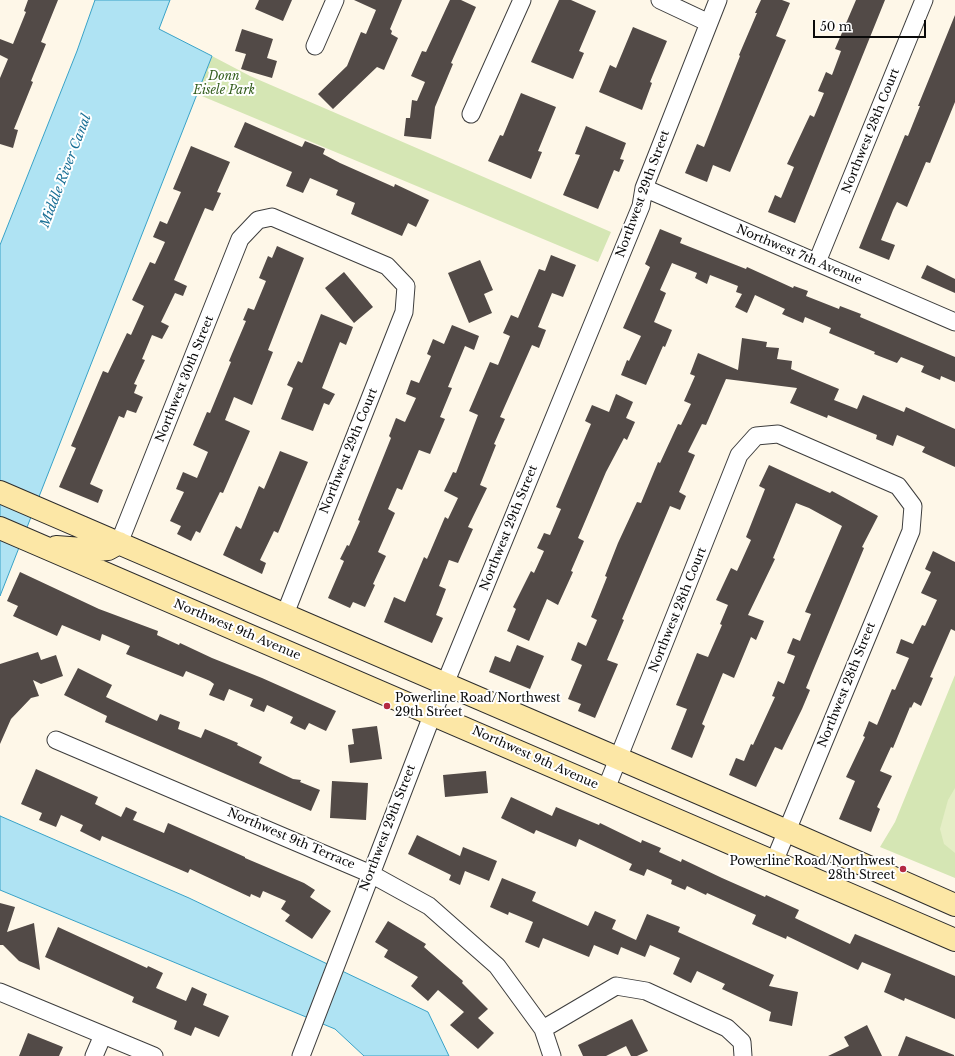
<!DOCTYPE html>
<html>
<head>
<meta charset="utf-8">
<style>
  body { margin:0 }
  #map { position:relative; width:955px; height:1056px; overflow:hidden; background:#fef7e8; font-family:"Libre Baskerville",serif }
  canvas { display:block }
  .scale { position:absolute; left:813px; top:20px; width:113px; height:18px; box-sizing:border-box; border:2px solid #0a0a0a; border-top:0; padding-left:5px; font-size:12px; line-height:14px; white-space:nowrap; color:#0a0a0a; -webkit-text-stroke:3px #fff; paint-order:stroke }
</style>
</head>
<body>
<div id="map">
<canvas width="955" height="1056"></canvas>
<div class="scale">50 m</div>
</div>
<script>
const ctx = document.querySelector('canvas').getContext('2d');
ctx.lineJoin = 'round';
function fillPath(path, color) { ctx.fillStyle = color; ctx.fill(path, 'evenodd'); }
const shape = rows => new Path2D(rows.map(r => 'M' + r).join(''));
function trace(path, color, width, dash) { ctx.strokeStyle = color; ctx.lineWidth = width; ctx.lineCap = dash ? 'butt' : 'round'; ctx.setLineDash(dash || []); ctx.stroke(path); }
function write(font, color, halo, rows, align = 'center') {
  ctx.font = font + ' "Libre Baskerville",serif'; ctx.lineWidth = 4; ctx.setLineDash([]); ctx.textBaseline = 'middle'; ctx.strokeStyle = halo; ctx.fillStyle = color; for (const [text, x, y, turn = 0] of rows) {
    ctx.save(); ctx.translate(x, y); ctx.rotate((+turn || 0) * Math.PI / 180); ctx.textAlign = isNaN(turn) ? turn : align; if (halo) ctx.strokeText(text, 0, 0); ctx.fillText(text, 0, 0); ctx.restore();
  }
}
fillPath(shape([
  [212,56,250,76,611,232,598,262,197,94],
  [955,675,955,878,880,847,895,822]
]), '#d5e6b4');
fillPath(shape([
  [955,788,955,853,944,844,940,829,948,800]
]), '#e5eec6');
const water = shape([
  [95,0,170,0,159,29,212,56,0,596,0,245,77,51,95,0],
  [0,816,189,898,428,1012,449,1056,364,1056,335,1029,0,890,0,816]
]);
fillPath(water, '#afe3f3');
trace(water, '#39a2c7', 1);
fillPath(shape([
  [28,0,58,0,41,42,46,44,31,81,33,82,14,129,18,130,13,148,0,144,0,78,8,59,0,55,0,39,13,44,26,12,24,11],
  [259,0,292,0,283,21,255,9],
  [354,0,402,0,390,29,392,31,391,34,398,38,384,70,377,67,333,109,318,94,347,66,361,32,366,34,376,10],
  [450,0,461,0,476,7,451,63,453,64,435,107,431,139,404,136,406,118,410,118,412,100,417,101,425,82,411,76,422,51,426,52],
  [559,0,571,0,596,11,579,51,584,53,573,79,531,62],
  [761,0,782,0,790,3,776,36,786,40,730,172,713,165,707,182,685,173,697,144,704,147,740,56,739,55,757,13,755,13],
  [856,0,885,0,795,223,768,212,775,195,781,198,794,167,787,164,810,115,814,117,824,93,818,91,826,72,832,75,841,51,835,49],
  [955,15,955,102,930,163,926,162,907,207,897,202,893,210,881,240,895,245,889,260,859,248,905,135,908,136,920,106,918,106],
  [633,27,667,41,650,82,652,83,642,110,599,92,610,65,616,68],
  [242,29,273,39,267,58,277,61,272,78,241,69,246,54,235,51],
  [521,93,556,107,538,151,542,152,531,179,488,161,500,135,503,136],
  [245,122,302,147,305,141,325,149,323,154,340,163,394,187,395,184,429,200,416,227,408,223,402,236,351,214,355,203,336,195,338,190,310,178,303,193,286,186,292,172,234,147],
  [586,126,626,143,620,159,624,160,619,172,614,170,598,209,563,195,580,155,575,154],
  [191,146,230,162,217,192,221,193,213,211,205,208,174,280,187,286,183,296,175,293,161,322,169,326,162,339,152,335,142,359,145,360,134,384,137,385,134,393,143,397,136,413,127,410,124,418,119,416,90,484,103,490,98,503,59,487,76,448,71,446,103,371,108,373,127,333,131,335,144,306,132,300,150,262,155,264,165,242,153,237,160,221,167,224,181,192,173,189],
  [660,229,682,238,680,243,746,269,747,267,793,288,794,286,808,291,806,296,839,309,840,306,861,314,860,317,955,357,955,382,941,376,940,380,921,372,924,366,901,357,897,363,874,354,875,352,829,333,831,328,805,317,803,323,782,314,785,309,755,295,747,313,735,307,742,294,736,292,738,286,710,275,707,284,695,278,697,273,672,263,660,290,666,293,654,322,672,330,665,347,663,346,646,385,621,375,627,360,629,361,641,336,623,328,650,267,645,264],
  [277,246,304,258,268,350,273,352,252,405,234,397,225,420,250,431,223,493,220,492,200,533,196,531,191,541,177,534,181,526,170,521,184,492,176,489,183,472,197,478,208,452,193,445,207,412,210,413,231,362,229,361,246,321,243,320,248,308,254,310,266,281,259,278,268,256,272,258],
  [551,255,576,265,563,297,552,293,538,327,546,330,539,348,532,345,500,417,505,419,494,444,496,445,480,485,487,488,468,527,473,529,458,563,449,560,439,586,446,589,436,615,443,618,432,643,384,622,394,597,405,602,424,557,427,559,445,517,448,519,458,498,444,491,453,472,456,473,478,415,469,411,490,362,498,365,510,336,503,333,511,315,518,318,539,269,545,271],
  [480,260,493,290,484,294,492,313,469,323,448,273],
  [927,265,955,279,955,293,921,278],
  [344,272,373,307,354,323,325,288],
  [321,314,353,327,346,345,340,342,322,388,335,394,329,405,324,403,313,431,281,419,293,388,287,385,298,361,302,363],
  [452,325,479,336,474,350,465,346,448,387,452,388,440,417,445,419,430,454,419,450,402,490,397,488,388,509,395,513,378,552,386,556,373,584,375,585,365,607,353,602,350,608,328,598,344,561,340,559,347,545,349,546,360,521,358,520,391,438,389,436,396,418,405,422,416,398,406,394,411,380,419,383,431,356,427,354,433,339,444,344],
  [742,338,767,342,766,347,779,348,777,359,792,361,791,369,839,389,834,400,857,409,863,395,904,412,906,407,955,429,955,467,922,452,925,447,897,435,893,446,876,439,877,435,828,415,827,418,790,403,797,388,726,379,706,425,702,424,688,452,695,455,679,492,686,496,680,510,670,506,622,619,624,620,607,660,618,664,595,718,578,711,581,704,568,699,582,665,571,660,578,642,586,646,597,620,591,617,607,577,605,576,618,543,637,502,641,503,658,462,660,463,678,424,681,425,691,404,684,401,695,376,690,374,698,353,738,370],
  [616,394,633,402,626,418,635,422,627,440,624,438,606,472,578,538,584,541,571,571,573,572,558,605,547,599,529,641,507,631,516,609,513,607,531,571,534,573,544,551,537,548,544,533,550,535,561,509,556,507,591,424,585,421,592,405,609,412],
  [280,451,308,462,278,533,274,531,260,560,266,563,262,574,223,555,236,526,241,529,259,486,264,489],
  [769,465,830,493,832,491,878,516,862,547,864,548,812,673,806,688,810,690,802,709,782,750,775,747,756,787,729,775,736,758,744,761,751,744,753,745,775,697,772,696,778,681,784,684,795,656,787,653,793,638,800,641,811,614,805,612,842,526,809,508,796,503,773,558,775,559,748,615,764,621,756,640,751,637,734,678,723,673,702,724,705,726,692,758,671,749,687,709,676,705,697,653,708,657,722,625,720,624,728,605,716,600,731,568,737,571,751,540,746,537,765,489,759,486],
  [933,551,955,562,955,631,951,629,930,677,933,678,921,706,914,702,911,708,910,707,893,748,891,747,880,771,892,776,877,807,880,809,871,832,839,819,855,781,846,777,865,737,863,736,869,721,877,725,892,689,895,690,909,658,896,653,901,639,913,644,922,625,925,626,937,600,921,593,931,572,925,569],
  [20,572,99,609,158,631,157,635,179,645,180,643,212,658,262,678,336,711,326,731,309,723,305,730,290,723,293,717,267,705,264,712,250,706,253,699,229,689,224,701,209,695,214,684,210,681,186,671,183,677,126,654,130,646,102,634,100,641,62,625,57,636,13,616,18,606,7,601],
  [517,645,544,656,530,689,489,672,495,656,510,662],
  [38,652,41,660,56,655,63,676,41,684,33,680,39,696,31,698,11,719,0,744,0,664],
  [78,668,112,685,106,697,157,721,160,714,180,722,178,729,201,738,205,729,238,743,237,745,262,757,259,763,293,779,301,780,300,782,320,790,311,811,105,722,107,716,64,695],
  [377,726,382,759,350,763,348,745,354,744,352,729],
  [36,769,98,797,95,804,121,817,126,807,137,812,133,820,164,833,168,823,245,857,245,858,304,883,315,890,310,897,331,911,312,939,285,921,290,915,281,909,286,901,263,891,260,898,251,894,250,897,190,869,188,873,102,836,100,841,80,831,83,825,61,815,56,827,39,820,42,813,21,804],
  [486,771,488,793,445,797,443,775],
  [332,781,368,783,366,820,330,818],
  [511,797,552,816,556,807,599,825,600,823,641,843,642,840,661,848,659,852,681,862,682,859,722,878,765,897,766,895,799,910,795,918,850,944,855,934,955,976,955,1019,905,998,904,1001,884,992,891,974,862,962,858,970,787,936,786,939,752,924,756,915,707,893,706,895,687,886,685,890,671,884,672,880,647,869,644,876,629,870,632,864,579,839,576,847,536,830,534,834,501,818],
  [417,835,460,856,463,847,497,861,489,881,465,871,460,885,449,880,451,875,408,854],
  [502,878,536,892,532,901,588,926,595,911,616,920,612,929,636,940,647,914,680,927,678,932,774,975,769,986,798,992,792,1026,769,1021,771,1012,722,989,725,984,697,971,691,983,673,974,680,958,650,945,645,957,621,947,618,955,594,945,589,957,543,938,539,948,525,942,533,922,509,912,508,915,490,907],
  [0,903,15,907,7,932,34,923,40,970,19,961,3,945,0,945],
  [388,921,426,944,424,947,463,981,462,983,488,1009,478,1018,494,1033,478,1049,450,1025,464,1012,438,990,428,1001,411,986,418,977,384,957,388,950,375,942],
  [58,927,147,968,148,966,163,973,156,988,186,1001,192,987,207,994,203,1005,229,1016,219,1037,195,1027,191,1036,174,1029,177,1021,132,1002,134,997,45,957],
  [632,1019,648,1051,637,1056,631,1056,626,1046,606,1056,583,1056,578,1045],
  [867,1025,882,1056,828,1056,849,1046,844,1037],
  [28,1033,63,1047,59,1056,19,1056],
  [906,1036,954,1055,954,1056,898,1056]
]), '#524a47');
const minor = shape([
  [660,0,709,23],
  [315,46,335,0],
  [471,114,522,0],
  [644,188,955,322],
  [817,262,924,0],
  [119,543,240,239,258,220,272,217,387,266,406,286,404,312,285,614],
  [56,740,371,874,429,906,497,966,543,1029,552,1056],
  [606,789,739,455,756,436,778,434,898,486,913,506,911,531,774,862],
  [0,992,154,1056],
  [543,1029,616,986,646,991,727,1028,742,1042,743,1056],
  [94,1056,103,1035],
  [301,1056,433,713,641,206,644,188,718,0]
]);
const secondary = shape([
  [0,492,787,831,955,905],
  [0,528,955,940],
  [56,547,96,550,108,549,119,543]
]);
trace(minor, '#3d3d3d', 19);
trace(secondary, '#2c2c2c', 24);
trace(minor, '#fff', 17);
trace(secondary, '#fce7a6', 22);
for (const [x, y, r, color] of [
  [387,706,4,"#b42942"],
  [903,869,4,"#b42942"]
]) { const dot = new Path2D(); dot.arc(x, y, r, 0, 2 * Math.PI); ctx.fillStyle = color; ctx.fill(dot); trace(dot, '#fff', 1.5); }
write('italic 12px', '#345e1e', '#fff', [
  ["Donn",224,77],
  ["Eisele Park",224,91]
]);
write('12px', '#0a0a0a', '#fff', [
  ["Northwest 28th Court",871,131,-68],
  ["Northwest 29th Street",643,194,-70],
  ["Northwest 7th Avenue",799,255,23],
  ["Northwest 30th Street",185,379,-68],
  ["Northwest 29th Court",349,451,-68],
  ["Northwest 29th Street",509,528,-68],
  ["Northwest 28th Court",678,610,-68],
  ["Northwest 9th Avenue",237,630,23],
  ["Northwest 28th Street",847,685,-68],
  ["Northwest 9th Avenue",535,758,24],
  ["Northwest 29th Street",388,828,-69],
  ["Northwest 9th Terrace",291,839,23]
]);
write('12px', '#0a0a0a', '#fff', [
  ["Powerline Road/Northwest",395,699],
  ["29th Street",395,713],
  ["Powerline Road/Northwest",895,862,"right"],
  ["28th Street",895,876,"right"]
], 'left');
write('italic 13px', '#1a7096', '#fff', [
  ["Middle River Canal",66,171,-69]
]);
</script>
</body>
</html>
